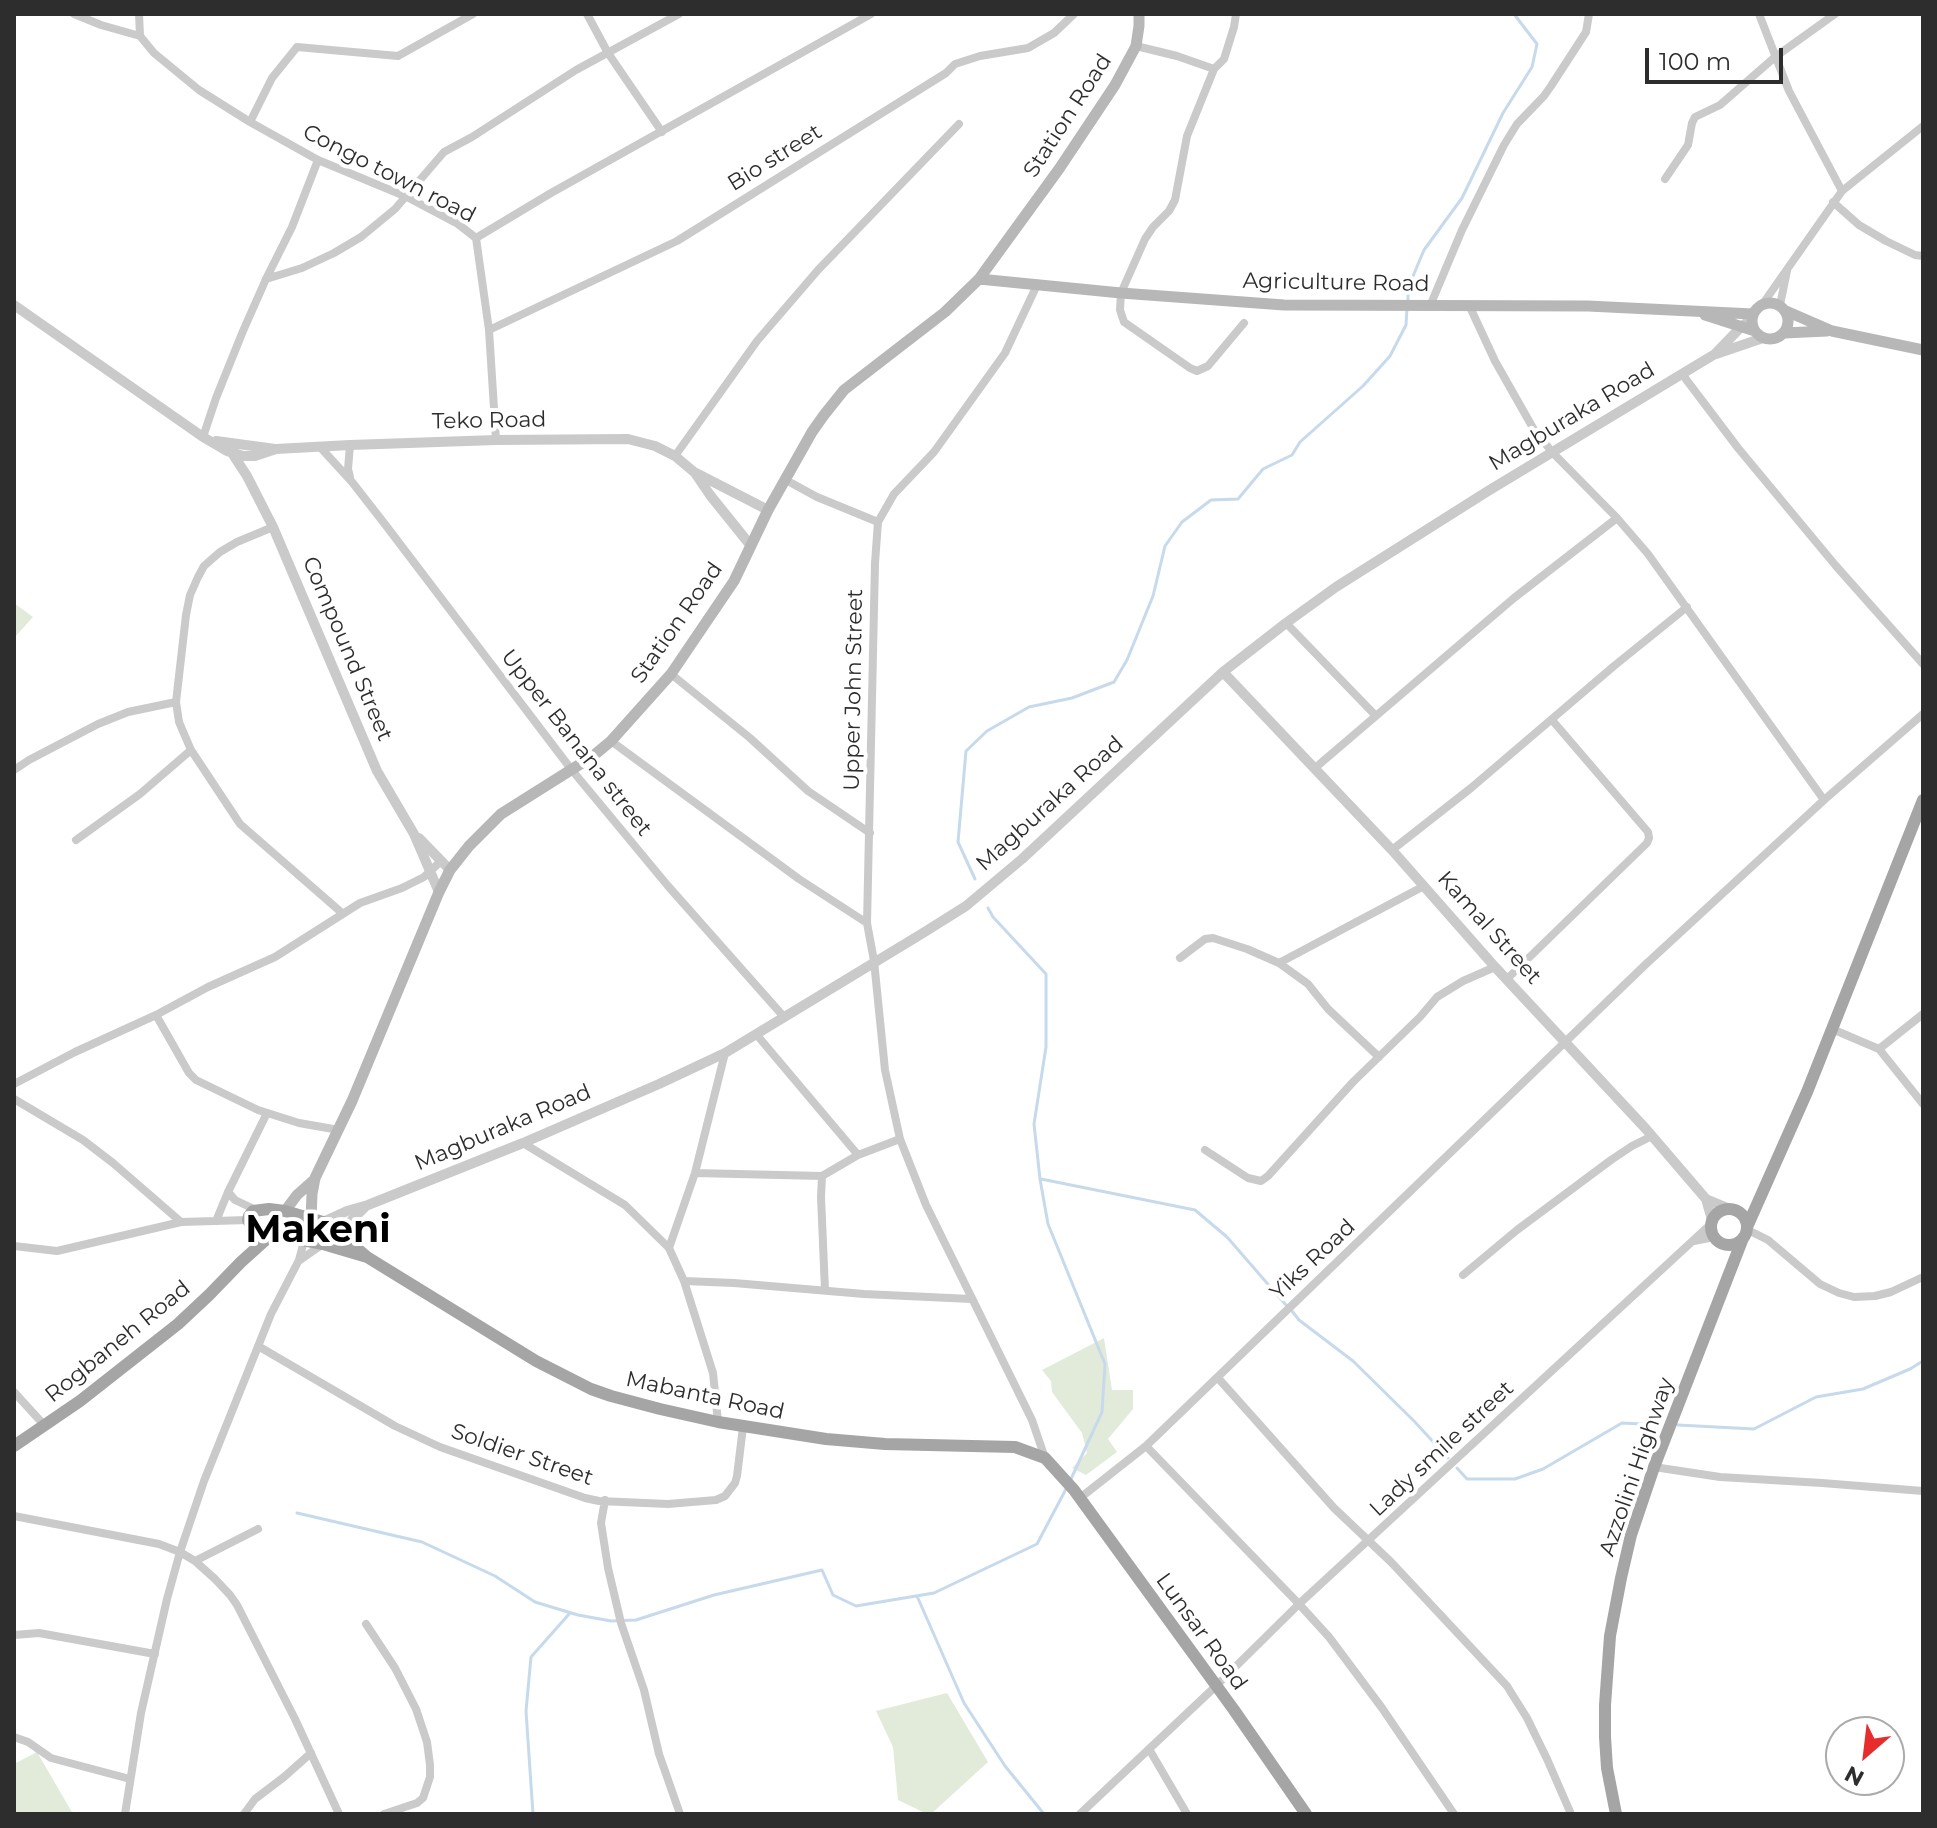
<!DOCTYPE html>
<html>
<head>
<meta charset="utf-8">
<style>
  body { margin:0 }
  #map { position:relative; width:1937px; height:1828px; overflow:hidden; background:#fff; font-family:Montserrat,sans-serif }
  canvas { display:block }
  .frame { position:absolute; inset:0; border:16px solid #2d2d2d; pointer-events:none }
  .north { position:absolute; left:1825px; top:1716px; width:80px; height:80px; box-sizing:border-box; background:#fff; border:2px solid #ababab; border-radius:50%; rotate:208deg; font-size:22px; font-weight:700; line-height:32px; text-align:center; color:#2d2d2d }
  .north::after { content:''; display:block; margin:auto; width:28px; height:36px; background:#e72c2e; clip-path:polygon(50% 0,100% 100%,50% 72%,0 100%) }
  .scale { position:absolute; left:1645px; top:48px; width:138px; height:36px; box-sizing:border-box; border:4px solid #2d2d2d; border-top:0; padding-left:10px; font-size:24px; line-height:28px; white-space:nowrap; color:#2d2d2d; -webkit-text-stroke:6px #fff; paint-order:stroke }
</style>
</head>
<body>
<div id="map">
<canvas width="1937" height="1828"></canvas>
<div class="frame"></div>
<div class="north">N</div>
<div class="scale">100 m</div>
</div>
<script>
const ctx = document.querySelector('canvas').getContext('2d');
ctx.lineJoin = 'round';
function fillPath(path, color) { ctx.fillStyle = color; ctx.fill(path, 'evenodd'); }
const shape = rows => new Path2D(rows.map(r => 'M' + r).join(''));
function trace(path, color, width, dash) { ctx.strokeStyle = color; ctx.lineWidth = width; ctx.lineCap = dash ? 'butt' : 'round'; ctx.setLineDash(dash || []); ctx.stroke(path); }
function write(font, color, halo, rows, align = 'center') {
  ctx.font = font + ' Montserrat,sans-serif'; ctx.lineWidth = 8; ctx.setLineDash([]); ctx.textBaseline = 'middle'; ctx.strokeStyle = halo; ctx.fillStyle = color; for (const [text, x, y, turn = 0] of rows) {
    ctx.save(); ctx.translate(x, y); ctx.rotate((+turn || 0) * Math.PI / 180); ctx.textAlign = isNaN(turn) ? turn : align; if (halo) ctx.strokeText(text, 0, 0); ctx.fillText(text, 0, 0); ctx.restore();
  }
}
fillPath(shape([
  [14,603,33,617,14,638],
  [1104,1338,1112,1390,1133,1390,1133,1409,1108,1439,1117,1452,1086,1475,1072,1468,1087,1453,1082,1433,1052,1392,1051,1381,1042,1370],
  [947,1693,988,1762,931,1814,927,1814,898,1800,893,1747,876,1711],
  [37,1752,73,1814,14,1814,14,1764]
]), '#e2ebda');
trace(shape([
  [1408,300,1408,288,1424,250,1462,198,1503,113,1532,67,1537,44,1514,14],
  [975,879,958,842,966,751,987,731,1029,707,1072,698,1114,682,1127,660,1153,596,1165,546,1182,522,1211,500,1238,499,1263,469,1292,455,1300,442,1363,386,1390,356,1406,325,1407,308],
  [988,908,993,917,1046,974,1046,1047,1034,1124,1040,1179,1048,1224,1105,1364,1102,1412,1071,1479],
  [1041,1179,1195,1210,1227,1237,1286,1305],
  [1292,1311,1299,1320,1353,1361,1414,1421,1448,1458],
  [1678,1425,1754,1429,1816,1397,1863,1389,1910,1369,1923,1361],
  [1457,1468,1467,1479,1515,1479,1543,1469,1622,1423,1660,1425],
  [297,1513,422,1542,495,1576,535,1602,578,1615,611,1621,636,1620,714,1595,822,1570,833,1595,856,1606,934,1593,1037,1544,1066,1489],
  [917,1596,964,1703,1005,1766,1044,1814],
  [533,1814,526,1711,531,1657,570,1613]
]), '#c6daeb', 3);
trace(shape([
  [74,14,101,25,140,36],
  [139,14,140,36,154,53,199,90,250,122,318,160,407,197,458,224,476,238,489,330,496,440],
  [587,14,608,53,662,132],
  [1236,14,1234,27,1224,59,1214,69,1187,136,1175,200,1169,211,1153,227,1145,239,1121,293,1120,310,1124,322,1190,368,1197,371,1208,366,1244,323],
  [1759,14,1789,91,1842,191],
  [1136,46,1177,56,1214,69],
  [250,122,272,78,297,47,398,56,473,14],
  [1665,179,1688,145,1692,123,1695,117,1720,105,1775,57,1835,14],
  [1833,202,1859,225,1886,241,1915,255,1923,256],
  [476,238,551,193,871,14],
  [266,279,302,268,334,253,361,237,395,209,444,152,472,137,576,70,679,14],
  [1037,285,1005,353,934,452,894,494,878,522,875,563,867,923,874,961,885,1070,900,1139,926,1205,1032,1420,1045,1458],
  [1469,305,1495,361,1533,428,1552,452,1617,518,1648,554,1824,800],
  [1762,305,1842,191,1923,126],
  [1780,305,1787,271],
  [1430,306,1462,230,1504,145,1517,124,1544,96,1551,86,1586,32,1589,14],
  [489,330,677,241,946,73,955,64,980,56,1028,48,1054,33,1074,14],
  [1682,374,1738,448,1836,566,1923,664],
  [203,437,216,398,243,331,266,279,292,227,318,160],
  [350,445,348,469,350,477],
  [320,447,352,482,384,523,571,769,668,886,784,1017],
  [675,456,757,341,818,270,959,124],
  [784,479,817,497,878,522],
  [273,527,237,542,220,552,204,566,198,577,190,595,186,615,176,702,179,722,191,750,240,824,342,913],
  [1286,623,1376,716],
  [671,674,750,738,808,791,870,833],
  [611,741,799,879,867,923],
  [1315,768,1514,598,1617,518],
  [14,770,29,760,98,724,128,712,176,702],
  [76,840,140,794,191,750],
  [1392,850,1471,788,1614,666,1687,607],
  [1180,958,1205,939,1213,938,1247,949,1279,963,1308,984,1328,1009,1379,1057],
  [1279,963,1424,886],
  [1507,979,1647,843,1649,838,1648,832,1552,720],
  [156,1015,189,1073,196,1080,258,1110,299,1123,339,1130],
  [1832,1029,1879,1049,1923,1104],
  [756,1034,858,1155],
  [1879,1049,1923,1014],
  [14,1084,75,1052,156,1015,208,987,275,957,360,903,402,888,424,877,441,861],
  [14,1099,83,1140,113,1163,181,1222],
  [523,1143,625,1205,669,1248,684,1281,713,1373,718,1422],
  [1205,1150,1248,1178,1261,1181,1268,1176,1353,1082,1420,1017,1437,997,1463,981,1495,967],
  [695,1173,822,1176,858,1155,900,1139],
  [822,1176,821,1197,825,1290],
  [228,1192,235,1200,256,1210],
  [216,1221,228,1192,267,1113],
  [1746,1229,1768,1240,1820,1284,1839,1293,1854,1297,1875,1296,1891,1292,1923,1277],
  [1694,1241,1714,1237],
  [14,1246,57,1251,181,1222,248,1220],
  [669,1248,695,1173,725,1053],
  [300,1260,323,1244],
  [1463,1275,1517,1230,1611,1160,1632,1146,1652,1136],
  [684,1281,734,1283,864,1294,971,1299],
  [258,1346,395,1426,440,1447,585,1498,599,1501,668,1504,716,1500,725,1496,735,1483,737,1476,743,1427],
  [1218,1378,1334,1508,1391,1562,1507,1686,1527,1718,1547,1759,1571,1814],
  [14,1392,45,1426],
  [1146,1446,1299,1604,1329,1637,1382,1708,1454,1814],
  [1654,1467,1720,1477,1822,1483,1923,1491],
  [1080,1498,1146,1446,1645,965,1824,800,1923,714],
  [605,1500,601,1523,608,1568,621,1623,644,1690,659,1754,680,1814],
  [14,1516,159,1544,180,1552,195,1561,215,1579,230,1595,237,1605,295,1719,339,1814],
  [195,1561,258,1529],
  [366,1624,395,1668,416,1709,427,1742,430,1765,430,1777,423,1798,417,1803,384,1814],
  [14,1635,39,1633,155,1654],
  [14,1737,28,1742,51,1758,130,1779],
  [1149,1749,1187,1814],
  [125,1814,141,1713,167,1599,180,1552,204,1481,271,1314,299,1260,304,1241],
  [244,1814,255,1799,284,1777,311,1753],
  [1080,1814,1216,1686,1299,1604,1711,1224]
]), '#cacaca', 8);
trace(shape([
  [14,305,203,437,227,451,243,456,255,456,276,449,350,445,496,440,628,439,655,446,675,456,694,472,768,510],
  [1716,354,1763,338],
  [216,441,275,449],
  [232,453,247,476,273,527,377,771,414,834,439,892],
  [695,473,710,495,751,546],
  [1223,672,1392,850,1495,967,1646,1129,1706,1199,1712,1220],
  [419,838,450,870],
  [1706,1199,1730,1209],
  [323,1222,347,1211,368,1205,523,1143,659,1084,725,1053,923,933,966,906,1022,859,1223,672,1286,623,1336,587,1488,491,1715,354,1740,328,1752,318],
  [323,1244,339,1233,366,1206]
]), '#cacaca', 10);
trace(shape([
  [979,279,1121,293,1284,305,1588,306,1753,314],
  '1752 321a18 18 0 1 1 36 0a18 18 0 1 1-36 0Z',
  [1786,311,1832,331,1923,350],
  [1705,315,1755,331],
  [1784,333,1827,331],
  [285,1211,297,1195,315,1179],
  [311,1218,312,1194,315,1178,352,1101,439,892,450,870,469,846,501,814,593,756,611,741,671,674,734,581,768,510,812,432,824,415,844,390,945,312,979,279,1059,169,1115,85,1136,46,1139,26,1139,14]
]), '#b7b7b7', 11);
trace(shape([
  '1711 1227a18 18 0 1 1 36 0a18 18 0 1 1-36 0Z',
  [1747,1227,1807,1092,1923,800],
  [367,1257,323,1244,261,1232,252,1227,248,1220,249,1216,253,1211,269,1209,285,1211,323,1222,339,1233,367,1257,536,1361,591,1389,611,1396,660,1409,718,1422,826,1439,885,1444,1015,1447,1045,1458,1074,1490,1234,1710,1306,1814],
  [14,1446,80,1401,178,1324,209,1295,241,1262,271,1235],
  [1616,1814,1607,1768,1605,1737,1605,1705,1610,1636,1621,1578,1631,1535,1654,1467,1743,1238]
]), '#a5a5a5', 12);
write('22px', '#2d2d2d', '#fff', [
  ["Station Road",1068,116,-57],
  ["Bio street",775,158,-32],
  ["Congo town road",389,174,27],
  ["Agriculture Road",1336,283,1],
  ["Magburaka Road",1572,417,-31],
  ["Teko Road",489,421,-1],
  ["Station Road",677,623,-55],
  ["Compound Street",347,649,67],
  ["Upper John Street",854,690,-89],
  ["Upper Banana street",576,743,52],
  ["Magburaka Road",1050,804,-42],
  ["Kamal Street",1489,928,48],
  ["Magburaka Road",503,1128,-23],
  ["Yiks Road",1313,1260,-43],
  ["Rogbaneh Road",118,1342,-39],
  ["Mabanta Road",705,1396,12],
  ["Lady smile street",1442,1449,-43],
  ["Soldier Street",522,1455,19],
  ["Azzolini Highway",1637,1467,-71],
  ["Lunsar Road",1201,1632,54]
]);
write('bold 38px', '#000', '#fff', [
  ["Makeni",318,1231]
]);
</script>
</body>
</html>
